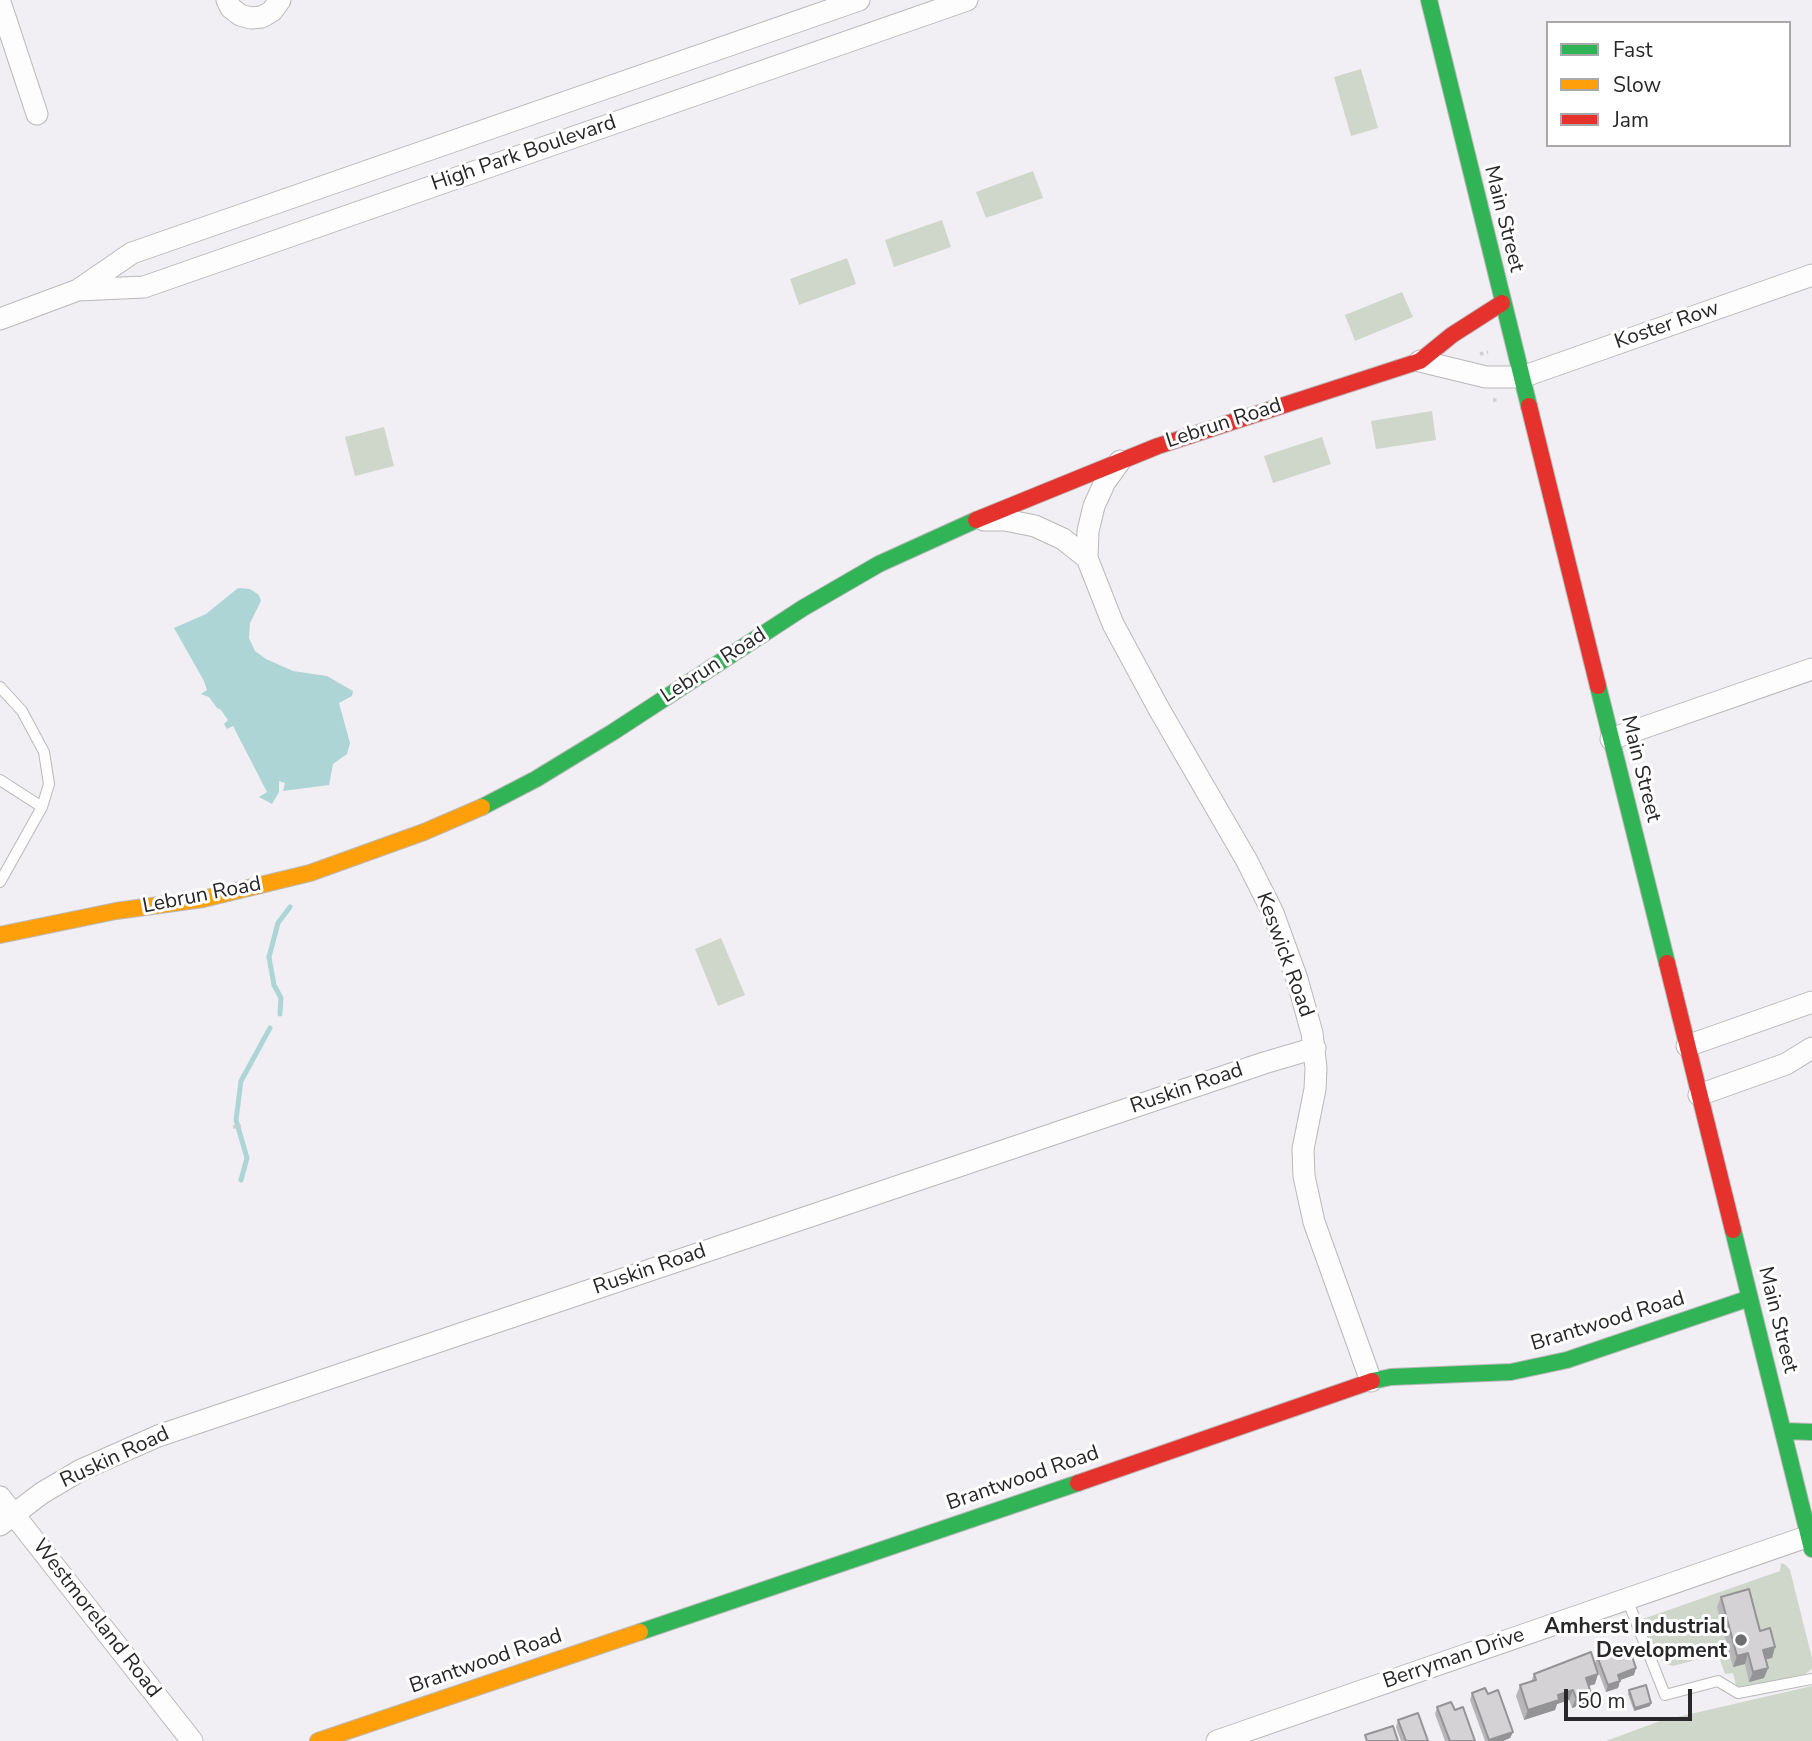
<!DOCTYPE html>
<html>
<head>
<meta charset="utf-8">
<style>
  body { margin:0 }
  #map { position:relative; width:1812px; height:1741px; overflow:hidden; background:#f1eff3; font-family:"Nunito Sans",sans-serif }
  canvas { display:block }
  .legend { position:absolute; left:1546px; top:21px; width:245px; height:126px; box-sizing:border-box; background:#fff; border:2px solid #a9a9aa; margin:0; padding:9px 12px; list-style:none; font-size:21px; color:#28282a }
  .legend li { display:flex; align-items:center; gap:14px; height:35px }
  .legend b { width:35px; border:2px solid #a9a9aa }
  .scale { position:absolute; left:1564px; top:1689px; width:128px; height:32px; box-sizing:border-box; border:4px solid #28282a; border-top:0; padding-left:9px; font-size:21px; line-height:24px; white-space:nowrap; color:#28282a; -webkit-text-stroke:5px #fff; paint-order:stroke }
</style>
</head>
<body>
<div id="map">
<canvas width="1812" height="1741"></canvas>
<ul class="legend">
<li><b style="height:9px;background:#30b455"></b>Fast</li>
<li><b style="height:9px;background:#ff9f0a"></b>Slow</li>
<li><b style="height:9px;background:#e5322d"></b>Jam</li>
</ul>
<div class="scale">50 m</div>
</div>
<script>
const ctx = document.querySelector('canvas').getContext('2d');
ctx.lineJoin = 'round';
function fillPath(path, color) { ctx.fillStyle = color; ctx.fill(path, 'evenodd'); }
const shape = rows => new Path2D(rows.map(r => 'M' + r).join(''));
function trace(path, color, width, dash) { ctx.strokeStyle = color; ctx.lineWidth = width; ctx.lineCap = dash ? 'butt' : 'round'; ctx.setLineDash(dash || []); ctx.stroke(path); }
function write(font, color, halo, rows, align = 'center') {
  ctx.font = font + ' "Nunito Sans",sans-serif'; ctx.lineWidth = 6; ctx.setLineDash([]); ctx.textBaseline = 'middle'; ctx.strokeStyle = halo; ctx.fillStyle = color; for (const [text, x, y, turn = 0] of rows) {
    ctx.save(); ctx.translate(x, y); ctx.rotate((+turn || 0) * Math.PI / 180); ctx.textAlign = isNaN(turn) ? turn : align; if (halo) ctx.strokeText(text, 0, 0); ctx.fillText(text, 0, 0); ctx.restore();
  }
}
fillPath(shape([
  [1361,69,1378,128,1351,136,1334,77],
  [1033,171,1043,198,986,218,976,192],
  [942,220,951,247,894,267,885,240],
  [847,258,856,284,799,305,790,279],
  [1402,292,1413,317,1355,341,1345,315],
  [1432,411,1436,440,1376,449,1371,421],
  [384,427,394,466,355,476,345,437],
  [1322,437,1331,464,1273,483,1264,456],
  [721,938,745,995,718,1006,695,949],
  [1781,1563,1786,1565,1790,1570,1812,1658,1812,1669,1805,1674,1742,1688,1736,1685,1733,1673,1725,1674,1718,1654,1673,1666,1663,1663,1640,1620,1780,1571],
  [1812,1686,1812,1741,1606,1741,1660,1721]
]), '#ced7ca');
fillPath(shape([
  [238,588,250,589,259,595,261,601,250,623,249,638,255,651,266,659,293,671,327,676,353,691,352,696,339,703,350,743,347,754,333,764,329,785,283,791,285,783,279,781,279,792,272,804,259,797,267,792,233,726,227,729,224,724,228,720,221,710,217,708,209,697,201,694,207,690,204,681,174,628,206,614]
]), '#aed5d6');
trace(shape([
  [280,1014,281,998,274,985,269,957,278,923,290,907],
  [241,1180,247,1158,236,1120,241,1081,270,1028]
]), '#aed5d6', 5);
const lane = shape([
  [0,687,22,711,44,752,49,784,42,807,0,882],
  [0,780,42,807],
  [1627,1599,1665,1695,1718,1681,1738,1693,1812,1679]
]);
const street = shape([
  [227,0,231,8,240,15,251,18,262,17,272,11,280,0],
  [0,2,37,114],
  [78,290,144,287,967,0],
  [0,319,78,290,132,253,859,0],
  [1420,361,1486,377,1522,377,1812,275],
  [1120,461,1105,482,1094,506,1088,531,1087,558,1113,624,1159,709,1247,861,1273,913,1297,979,1312,1033,1316,1068,1315,1089,1303,1149,1304,1176,1314,1222,1371,1381],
  [984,520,1005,520,1035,526,1063,539,1087,558],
  [1611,739,1812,669],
  [1687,1046,1812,1002],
  [1699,1095,1786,1064,1812,1048],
  [0,1497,192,1741],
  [0,1525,42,1493,81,1470,158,1436,1264,1063,1315,1048],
  [1217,1741,1809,1536]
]);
const fast = shape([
  [1429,0,1529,406],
  [1598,686,1667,963],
  [482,807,536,779,613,732,803,608,879,564,976,520],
  [1733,1230,1812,1549],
  [1372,1381,1391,1377,1511,1372,1567,1360,1750,1298],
  [1783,1431,1812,1432],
  [640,1632,1078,1483]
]);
const slow = shape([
  [0,935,116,911,203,899,310,873,424,832,482,807],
  [318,1741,640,1632]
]);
const jam = shape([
  [1529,406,1598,686],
  [976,520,1158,446,1420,361,1452,335,1502,303],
  [1667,963,1733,1230],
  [1078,1483,1372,1381]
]);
trace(lane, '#b9b8ba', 12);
trace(street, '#b9b8ba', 23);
trace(fast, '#b9b8ba', 18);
trace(slow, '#b9b8ba', 18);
trace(jam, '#b9b8ba', 18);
trace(shape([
  [1480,354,1488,352],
  [1493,400,1499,400],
  [233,1127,241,1126]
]), '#cececf', 3.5, [3.5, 3.5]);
trace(lane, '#fdfdfd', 10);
trace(street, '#fdfdfd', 21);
trace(fast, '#30b455', 16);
trace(slow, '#ff9f0a', 16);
trace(jam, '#e5322d', 16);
fillPath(shape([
  [1721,1597,1760,1631,1775,1647,1772,1658,1765,1659,1768,1668,1764,1678,1749,1682,1745,1664,1733,1667,1717,1607],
  [1597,1656,1634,1675,1620,1680,1618,1688,1606,1692,1595,1663],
  [1534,1674,1595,1684,1589,1686,1591,1693,1587,1703,1572,1708,1569,1700,1557,1704,1555,1710,1524,1720,1516,1696,1520,1685,1531,1682],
  [1629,1690,1650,1706,1634,1711,1628,1694],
  [1472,1693,1488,1694,1513,1732,1510,1738,1503,1741,1485,1741,1470,1700],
  [1437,1707,1455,1710,1475,1741,1445,1741,1435,1714],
  [1398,1720,1428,1741,1401,1741,1396,1727]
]), '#b6b5b7');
fillPath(shape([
  [1775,1647,1772,1658,1759,1661,1763,1650],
  [1748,1653,1745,1664,1733,1667,1737,1656],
  [1636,1668,1634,1675,1615,1682,1618,1675],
  [1768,1668,1764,1678,1749,1682,1753,1672],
  [1598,1674,1595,1684,1582,1688,1586,1678],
  [1620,1681,1618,1688,1606,1692,1608,1685],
  [1573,1690,1569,1700,1557,1704,1555,1710,1524,1720,1528,1710,1558,1695],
  [1591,1693,1587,1703,1572,1708,1576,1698],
  [1651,1703,1650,1706,1634,1711,1635,1708],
  [1513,1732,1510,1738,1503,1741,1489,1741]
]), '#949395');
const building = shape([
  [1749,1589,1760,1631,1770,1628,1775,1647,1763,1650,1768,1668,1753,1672,1748,1653,1737,1656,1721,1597,1749,1589],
  [1628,1645,1636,1668,1618,1675,1620,1681,1608,1685,1597,1656,1628,1645],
  [1591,1652,1598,1674,1586,1678,1591,1693,1576,1698,1573,1690,1558,1695,1559,1700,1528,1710,1520,1685,1536,1680,1534,1674,1591,1652],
  [1646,1685,1651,1703,1635,1708,1629,1690,1646,1685],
  [1485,1688,1488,1694,1498,1690,1513,1732,1489,1740,1472,1693,1485,1688],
  [1451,1702,1455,1710,1463,1707,1475,1741,1450,1741,1437,1707,1451,1702],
  [1418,1713,1428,1741,1406,1741,1398,1720,1418,1713],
  [1393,1726,1398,1741,1367,1741,1365,1735,1393,1726]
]);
fillPath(building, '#d4d2d5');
trace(building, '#949395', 2);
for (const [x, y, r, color] of [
  [1741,1640,7,"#6e6e70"]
]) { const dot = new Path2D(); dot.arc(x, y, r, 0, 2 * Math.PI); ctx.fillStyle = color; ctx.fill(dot); trace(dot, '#fff', 2.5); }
write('21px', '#28282a', '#fff', [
  ["High Park Boulevard",524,154,-19],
  ["Main Street",1503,219,76],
  ["Koster Row",1667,326,-19],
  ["Lebrun Road",1224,424,-18],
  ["Lebrun Road",714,666,-33],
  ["Main Street",1640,769,76],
  ["Lebrun Road",202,896,-11],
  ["Keswick Road",1284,955,70],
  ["Ruskin Road",1187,1089,-19],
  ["Ruskin Road",650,1270,-19],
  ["Main Street",1777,1320,76],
  ["Brantwood Road",1608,1322,-17],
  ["Ruskin Road",115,1458,-25],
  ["Brantwood Road",1023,1479,-19],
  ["Westmoreland Road",96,1619,52],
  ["Berryman Drive",1454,1659,-19],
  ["Brantwood Road",486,1662,-19]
]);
write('bold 21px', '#28282a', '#fff', [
  ["Amherst Industrial",1727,1628],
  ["Development",1727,1652]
], 'right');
</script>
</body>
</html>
